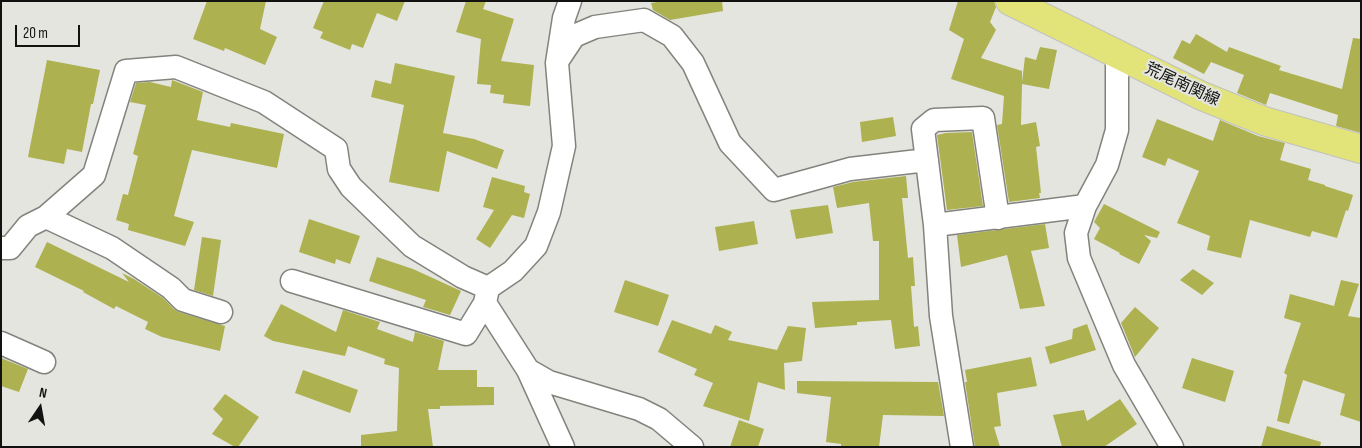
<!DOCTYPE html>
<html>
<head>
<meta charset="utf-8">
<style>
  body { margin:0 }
  #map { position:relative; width:1362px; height:448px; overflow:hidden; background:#e4e5df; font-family:"Sofia Sans Condensed",sans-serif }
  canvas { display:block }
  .frame { position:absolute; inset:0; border:2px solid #121311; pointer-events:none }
  .north { position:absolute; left:15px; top:383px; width:50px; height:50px; -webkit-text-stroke:4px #e4e5df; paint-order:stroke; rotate:12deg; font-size:14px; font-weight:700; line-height:20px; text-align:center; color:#121311 }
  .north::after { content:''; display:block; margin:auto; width:18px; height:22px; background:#121311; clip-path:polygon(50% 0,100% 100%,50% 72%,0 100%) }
  .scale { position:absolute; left:15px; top:25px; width:65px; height:22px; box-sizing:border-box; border:2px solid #121311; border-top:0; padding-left:6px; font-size:15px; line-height:18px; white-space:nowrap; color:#121311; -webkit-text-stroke:4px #e4e5df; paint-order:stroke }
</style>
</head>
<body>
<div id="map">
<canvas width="1362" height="448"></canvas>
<div class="frame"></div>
<div class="north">N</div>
<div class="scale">20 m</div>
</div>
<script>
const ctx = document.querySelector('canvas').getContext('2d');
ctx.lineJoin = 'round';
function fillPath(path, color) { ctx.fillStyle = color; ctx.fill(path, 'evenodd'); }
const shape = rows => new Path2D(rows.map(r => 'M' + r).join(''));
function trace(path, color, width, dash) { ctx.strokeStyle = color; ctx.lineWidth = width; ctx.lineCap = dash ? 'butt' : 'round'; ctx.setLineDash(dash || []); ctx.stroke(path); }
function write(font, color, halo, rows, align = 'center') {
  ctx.font = font + ' "Sofia Sans Condensed","Noto Sans JP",sans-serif'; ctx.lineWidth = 4.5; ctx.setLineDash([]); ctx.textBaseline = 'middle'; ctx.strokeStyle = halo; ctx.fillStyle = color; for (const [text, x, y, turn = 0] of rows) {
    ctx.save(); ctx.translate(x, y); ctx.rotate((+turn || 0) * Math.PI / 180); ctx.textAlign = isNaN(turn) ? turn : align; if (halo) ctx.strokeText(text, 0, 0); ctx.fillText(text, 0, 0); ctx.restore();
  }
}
fillPath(shape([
  [207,1,266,1,260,29,277,37,265,65,225,48,224,51,193,39],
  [324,1,405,1,397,21,377,13,363,48,352,44,350,50,320,38,323,32,313,28],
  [466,1,486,1,483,9,514,19,501,61,534,65,530,106,503,103,504,95,490,93,491,85,477,84,481,39,456,32],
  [663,1,722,1,723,11,670,20,653,10,651,3],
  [958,1,994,1,996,7,990,22,996,30,981,58,1022,71,1022,82,1025,57,1036,60,1040,47,1057,50,1049,89,1022,84,1021,125,1036,122,1040,146,1036,147,1041,193,1039,193,1040,198,1009,202,997,125,1002,124,1004,96,951,79,964,39,949,30],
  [1196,34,1227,52,1229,47,1281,66,1279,70,1342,89,1353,38,1361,39,1361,133,1336,126,1338,115,1270,93,1266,105,1237,93,1244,75,1211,62,1204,74,1173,58,1182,40,1190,44],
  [47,60,100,70,93,104,91,104,82,152,67,149,64,164,28,157],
  [395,63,455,76,443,133,474,139,504,150,497,169,447,151,439,192,389,182,404,105,371,97,375,80,391,84],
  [172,80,203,92,197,120,230,127,231,123,284,134,277,168,192,150,174,216,194,222,185,246,128,230,129,224,116,220,123,194,128,195,138,156,133,154,146,105,130,102,136,83,150,82,171,87],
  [893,117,896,136,862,142,860,122],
  [1157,119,1213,141,1220,120,1258,136,1285,143,1280,160,1311,169,1308,180,1325,185,1325,186,1353,195,1348,211,1346,210,1337,238,1312,231,1310,237,1250,220,1241,258,1207,250,1210,236,1177,223,1199,171,1168,158,1165,166,1142,157],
  [972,132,983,206,947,210,937,135,946,133],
  [906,176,908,198,902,198,908,258,913,257,915,286,911,286,914,327,918,326,920,346,895,349,891,320,857,322,857,325,815,328,812,302,879,300,879,241,873,241,869,203,837,208,833,187,853,182],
  [492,177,525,186,524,192,530,194,524,218,512,215,490,248,476,239,494,210,483,207],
  [1104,204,1160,232,1157,238,1144,235,1151,241,1139,264,1119,254,1120,253,1094,239,1100,228,1094,222],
  [828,205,833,233,796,239,790,210],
  [309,219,360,236,350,264,336,259,335,264,299,252],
  [754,221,758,244,719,251,715,227],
  [1045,224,1049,248,1031,251,1045,306,1020,309,1007,255,961,267,957,235],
  [202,237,221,240,213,296,194,290],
  [47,242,129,282,122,273,134,279,163,298,174,309,179,312,225,326,220,351,162,337,145,329,148,322,116,306,114,309,83,292,84,291,35,267],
  [377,257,413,269,461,291,450,315,423,307,426,300,369,281],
  [1193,269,1214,283,1202,295,1180,280],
  [625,280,669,295,658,326,614,312],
  [1341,280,1359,284,1348,316,1361,318,1361,422,1340,415,1345,394,1303,380,1289,424,1277,421,1287,375,1284,373,1301,323,1284,318,1290,294,1334,306],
  [281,304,336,332,343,310,380,322,377,329,413,342,415,332,444,341,438,370,477,370,477,387,494,387,494,405,440,406,440,409,428,409,433,447,361,447,361,435,397,431,399,368,384,364,385,359,348,346,345,356,273,341,264,336],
  [1135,307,1159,328,1135,357,1121,323],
  [672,320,711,334,715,325,732,332,728,340,777,350,788,326,806,328,802,361,784,363,785,390,758,382,749,421,703,406,713,383,694,375,697,369,658,352],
  [1087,324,1096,350,1050,364,1045,347,1072,339,1073,329],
  [1031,357,1037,386,997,393,1001,426,994,427,1000,447,975,447,965,382,967,382,965,370],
  [1,358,28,369,19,392,1,386],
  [1192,358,1234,371,1225,402,1182,388],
  [303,370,358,390,350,413,295,393],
  [797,381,938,382,944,416,883,415,879,447,841,447,841,444,826,442,831,397,797,393],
  [225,394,259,417,238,447,235,447,212,434,223,419,213,409],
  [1120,399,1137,424,1104,447,1062,447,1053,415,1084,410,1087,421],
  [739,420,764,429,758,447,730,447],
  [1267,426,1321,442,1320,447,1261,447]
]), '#adb150');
const street = shape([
  [1117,54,1117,130,1107,165,1085,206,1076,233,1079,258,1124,365,1172,447],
  [558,60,574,36,595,27,644,20,672,36,693,63,730,143,774,190,850,169,927,160],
  [46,217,112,248,171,288,183,300,221,312],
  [935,225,1085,206],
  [1,248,10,248,28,226,46,217,94,175,126,71,176,67,264,102,336,149,339,169,351,187,412,246,463,277,488,288],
  [292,281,466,334,485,303,488,288,513,271,536,246,549,212,564,146,557,63,564,18,570,1],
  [485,303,528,370,549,382,639,409,659,419,692,447],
  [1,343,44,362],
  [528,370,563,447],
  [962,447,941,316,935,225,923,129,934,120,983,118,998,218]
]);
const primary = shape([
  [1010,1,1202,96,1264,121,1361,149]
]);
trace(street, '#83837e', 25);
trace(primary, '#c1c2c1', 30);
trace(street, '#fff', 22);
trace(primary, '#e2e379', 28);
write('16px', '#121311', '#e4e5df', [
  ["荒尾南関線",1182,85,25]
]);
</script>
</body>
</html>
